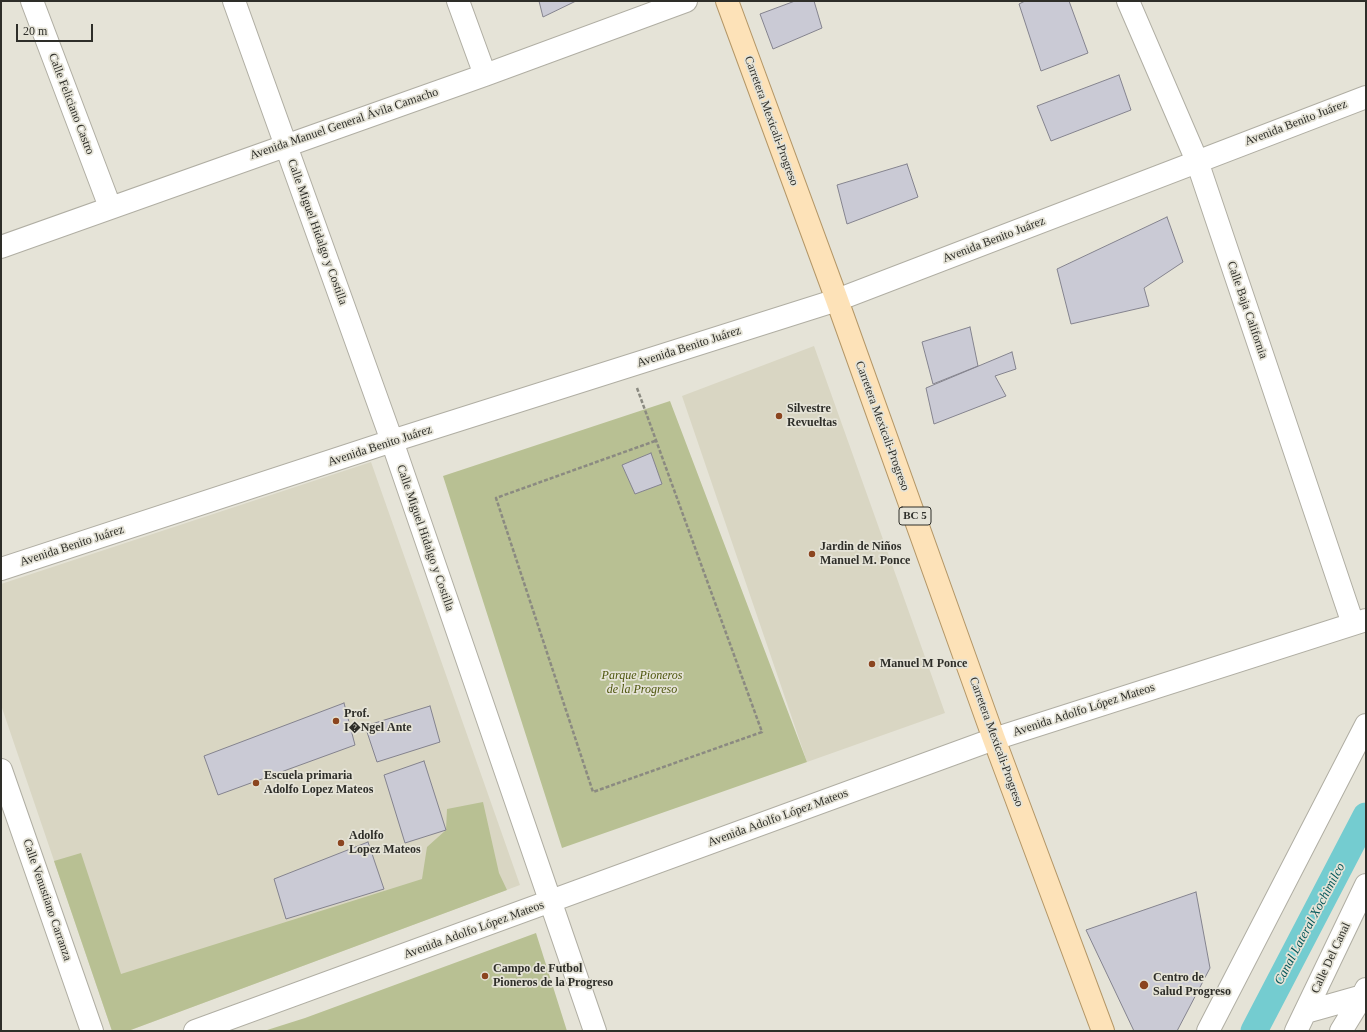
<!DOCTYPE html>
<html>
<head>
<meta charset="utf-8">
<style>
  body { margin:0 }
  #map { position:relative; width:1367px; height:1032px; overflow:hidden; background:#e5e3d7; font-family:"Times New Roman",serif }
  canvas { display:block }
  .frame { position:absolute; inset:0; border:2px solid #2e2e29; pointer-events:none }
  .scale { position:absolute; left:16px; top:24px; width:77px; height:18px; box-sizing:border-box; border:2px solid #2e2e29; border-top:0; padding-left:5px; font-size:12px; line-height:14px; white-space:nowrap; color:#2e2e29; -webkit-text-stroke:3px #e5e3d7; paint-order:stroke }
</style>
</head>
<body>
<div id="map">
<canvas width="1367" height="1032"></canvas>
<div class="frame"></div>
<div class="scale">20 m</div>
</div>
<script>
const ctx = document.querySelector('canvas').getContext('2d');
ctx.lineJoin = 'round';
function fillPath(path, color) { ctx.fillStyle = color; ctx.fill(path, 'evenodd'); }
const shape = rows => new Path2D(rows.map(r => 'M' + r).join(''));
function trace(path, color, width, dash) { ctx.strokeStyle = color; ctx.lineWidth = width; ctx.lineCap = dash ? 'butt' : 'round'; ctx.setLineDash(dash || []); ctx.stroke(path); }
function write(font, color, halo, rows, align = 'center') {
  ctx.font = font + ' "Times New Roman",serif'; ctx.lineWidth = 3.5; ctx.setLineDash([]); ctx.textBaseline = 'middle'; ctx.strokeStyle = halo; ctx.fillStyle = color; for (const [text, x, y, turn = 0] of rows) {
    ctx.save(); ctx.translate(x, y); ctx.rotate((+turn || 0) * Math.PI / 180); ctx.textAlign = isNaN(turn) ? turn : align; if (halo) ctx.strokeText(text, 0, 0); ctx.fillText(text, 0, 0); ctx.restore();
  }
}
fillPath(shape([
  [814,346,945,713,807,762,682,396],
  [371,462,520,885,128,1031,112,1031,1,705,1,584]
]), '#d9d6c3');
fillPath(shape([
  [670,401,807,762,562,848,443,476],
  [483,802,499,873,507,890,128,1031,112,1031,54,861,81,853,121,974,422,879,427,847,446,830,447,809],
  [536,933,567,1031,264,1031,305,1018]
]), '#b8c093');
trace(shape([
  [1254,1031,1366,816]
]), '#74ccd0', 27);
const building = shape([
  [539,1,576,1,543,17,539,1],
  [795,1,814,1,822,28,773,49,760,14,795,1],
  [1025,1,1069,1,1088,53,1041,71,1019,4,1025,1],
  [1119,75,1131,110,1051,141,1037,106,1119,75],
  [907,164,918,197,847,224,837,185,907,164],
  [1167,217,1183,262,1144,288,1149,306,1071,324,1057,269,1167,217],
  [970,327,978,366,933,384,922,342,970,327],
  [1012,352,1016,369,995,376,1006,396,934,424,926,388,1012,352],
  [651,453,662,484,635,494,622,465,651,453],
  [344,703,355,745,218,795,204,756,344,703],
  [430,706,440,742,377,762,365,726,430,706],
  [424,761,446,830,405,843,384,775,424,761],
  [368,842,384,889,286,919,274,879,368,842],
  [1196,892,1210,968,1177,1031,1134,1031,1086,930,1196,892]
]);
fillPath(building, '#cacad5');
trace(building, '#84838e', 1);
const minor = shape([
  [32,1,110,207],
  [234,1,392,441,595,1031],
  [458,1,485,75],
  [1128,1,1197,161,1353,624],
  [1,247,485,75,686,1],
  [1,569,392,441,837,300,1366,97],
  [1,770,92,1031],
  [1306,1012,1366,995],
  [195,1031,994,739,1366,620],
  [1208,1031,1366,725],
  [1296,1031,1366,885],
  [1341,1031,1363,995,1366,989]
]);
const major = shape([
  [727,1,837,300,994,739,1103,1031]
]);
trace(minor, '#b0aea3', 24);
trace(major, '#b49767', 24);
trace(shape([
  [637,388,762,732,593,792,496,498,655,441]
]), '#8b8a81', 2.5, [4, 2]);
trace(minor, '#fff', 22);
trace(major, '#fde2b8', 22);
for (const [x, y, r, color] of [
  [779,416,4,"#8b451f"],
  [812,554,4,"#8b451f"],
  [872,664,4,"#8b451f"],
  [336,721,4,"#8b451f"],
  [256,783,4,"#8b451f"],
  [341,843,4,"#8b451f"],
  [485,976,4,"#8b451f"],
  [1144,985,5,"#8b451f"]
]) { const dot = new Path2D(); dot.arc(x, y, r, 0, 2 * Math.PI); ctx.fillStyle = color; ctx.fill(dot); trace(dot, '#e5e3d7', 1.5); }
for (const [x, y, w] of [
  [915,516,32]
]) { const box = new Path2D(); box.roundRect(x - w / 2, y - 9, w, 18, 3); ctx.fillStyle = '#e5e3d7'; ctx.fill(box); trace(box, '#2e2e29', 1); }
write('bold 11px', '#2e2e29', null, [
  ["BC 5",915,516]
]);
write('12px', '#2e2e29', '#e5e3d7', [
  ["Calle Feliciano Castro",71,104,69],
  ["Carretera Mexicali-Progreso",771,121,70],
  ["Avenida Benito Juárez",1296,123,-21],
  ["Avenida Manuel General Ávila Camacho",344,124,-19],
  ["Calle Miguel Hidalgo y Costilla",317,232,70],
  ["Avenida Benito Juárez",994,240,-21],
  ["Calle Baja California",1247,310,71],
  ["Avenida Benito Juárez",689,347,-18],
  ["Carretera Mexicali-Progreso",882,426,70],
  ["Avenida Benito Juárez",380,446,-18],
  ["Calle Miguel Hidalgo y Costilla",425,538,71],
  ["Avenida Benito Juárez",72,546,-18],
  ["Avenida Adolfo López Mateos",1084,710,-18],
  ["Carretera Mexicali-Progreso",996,742,70],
  ["Avenida Adolfo López Mateos",778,818,-20],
  ["Calle Venustiano Carranza",47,900,71],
  ["Avenida Adolfo López Mateos",474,930,-20],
  ["Calle Del Canal",1331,958,-65]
]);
write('bold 12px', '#2e2e29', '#e5e3d7', [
  ["Silvestre",787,409],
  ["Revueltas",787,423],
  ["Jardin de Niños",820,547],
  ["Manuel M. Ponce",820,561],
  ["Manuel M Ponce",880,664],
  ["Prof.",344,714],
  ["I�Ngel Ante",344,728],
  ["Escuela primaria",264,776],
  ["Adolfo Lopez Mateos",264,790],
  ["Adolfo",349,836],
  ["Lopez Mateos",349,850],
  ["Campo de Futbol",493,969],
  ["Pioneros de la Progreso",493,983],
  ["Centro de",1153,978],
  ["Salud Progreso",1153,992]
], 'left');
write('italic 12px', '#4d550c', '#e5e3d7', [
  ["Parque Pioneros",642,676],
  ["de la Progreso",642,690]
]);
write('italic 13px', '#035659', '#e5e3d7', [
  ["Canal Lateral Xochimilco",1310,924,-62]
]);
</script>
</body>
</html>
